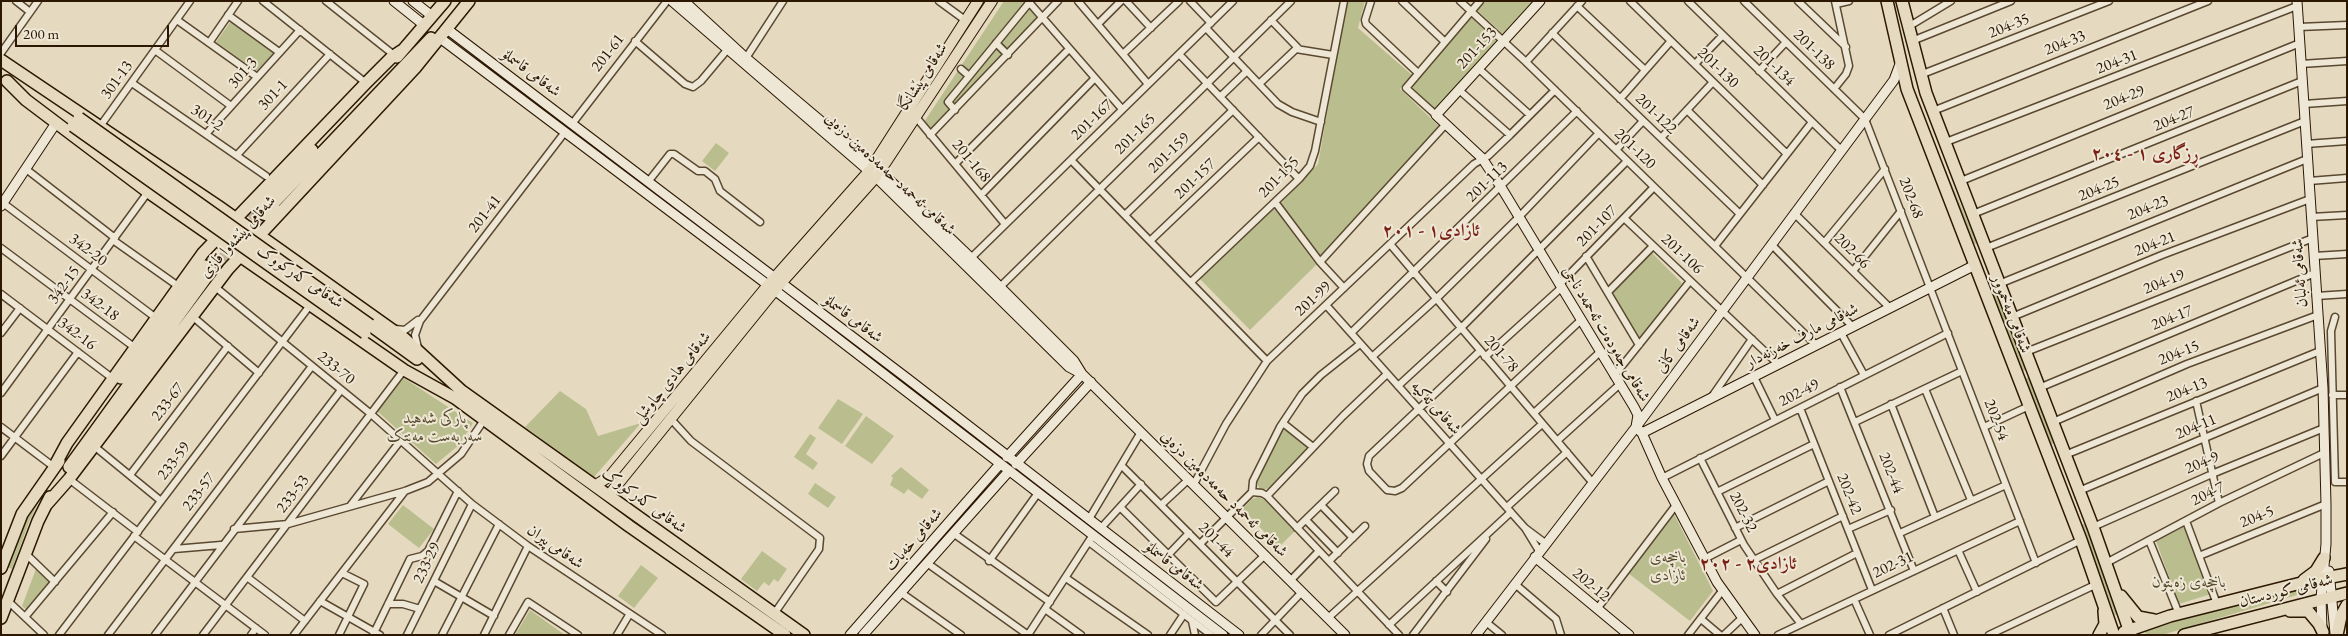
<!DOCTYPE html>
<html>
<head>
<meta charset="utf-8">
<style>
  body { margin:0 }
  #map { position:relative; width:2348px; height:636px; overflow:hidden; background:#e5dabf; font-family:"EB Garamond",serif }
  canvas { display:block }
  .frame { position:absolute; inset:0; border:2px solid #2b1702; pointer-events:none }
  .scale { position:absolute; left:15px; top:25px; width:154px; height:22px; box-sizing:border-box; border:2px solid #2b1702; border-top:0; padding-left:6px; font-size:15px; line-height:18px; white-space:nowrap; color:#2b1702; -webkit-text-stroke:4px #eee7d5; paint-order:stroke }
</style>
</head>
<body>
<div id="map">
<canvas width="2348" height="636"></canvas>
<div class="frame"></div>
<div class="scale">200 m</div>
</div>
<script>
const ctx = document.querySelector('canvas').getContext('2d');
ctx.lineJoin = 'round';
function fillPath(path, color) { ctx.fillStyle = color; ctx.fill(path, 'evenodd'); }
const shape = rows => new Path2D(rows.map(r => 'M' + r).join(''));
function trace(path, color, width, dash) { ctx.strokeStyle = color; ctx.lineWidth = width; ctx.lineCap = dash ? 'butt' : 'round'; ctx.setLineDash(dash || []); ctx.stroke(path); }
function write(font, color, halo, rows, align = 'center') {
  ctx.font = font + ' "EB Garamond",Amiri,serif'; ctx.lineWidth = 4; ctx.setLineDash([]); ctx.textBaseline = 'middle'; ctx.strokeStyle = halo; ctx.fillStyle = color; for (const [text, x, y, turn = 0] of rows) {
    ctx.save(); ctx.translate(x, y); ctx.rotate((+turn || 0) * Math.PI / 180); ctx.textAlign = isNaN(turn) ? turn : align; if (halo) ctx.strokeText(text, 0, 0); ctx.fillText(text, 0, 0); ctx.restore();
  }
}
fillPath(shape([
  [1004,1,1023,1,1039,21,931,129,924,122],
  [1347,1,1365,1,1358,28,1412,75,1400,89,1440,127,1320,260,1280,204,1318,164],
  [1485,1,1535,1,1504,35,1477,10],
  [1470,16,1499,43,1434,110,1411,87],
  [231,21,275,53,257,71,216,42],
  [716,143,729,153,715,171,702,161],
  [1945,171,1946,171,1977,243,1972,245],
  [1274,208,1316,265,1250,330,1200,279],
  [1651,252,1682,283,1640,340,1612,292],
  [1992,281,2026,370,2021,372,1987,283],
  [402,377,473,423,459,445,436,464,377,411],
  [2029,377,2054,443,2049,445,2024,379],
  [560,391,586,409,598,436,641,423,594,477,525,427],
  [838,399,863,414,842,444,818,428],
  [866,416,894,436,872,464,845,446],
  [1284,428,1309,448,1272,488,1260,490,1256,481],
  [810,434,816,438,806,454,818,463,813,470,794,457],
  [76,449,38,503,29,522,12,569,7,567,29,513],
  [901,467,929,490,922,499,908,489,904,494,890,485,893,478,891,476],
  [815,483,836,497,828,508,808,494],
  [1258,497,1265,500,1295,531,1279,547,1242,509,1252,499],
  [403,505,434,529,419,548,388,524],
  [1673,512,1713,591,1690,621,1628,573],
  [2086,523,2120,614,2115,615,2081,525],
  [2185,526,2211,594,2179,604,2156,541],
  [762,551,787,569,778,582,774,579,769,586,764,582,757,591,741,579],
  [641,565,658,578,634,608,618,596],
  [36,569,52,584,28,611,22,606],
  [2306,588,2309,590,2307,592,2162,635,2147,635,2143,630],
  [530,610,565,635,515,635]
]), '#babe8e');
trace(shape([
  [238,230,263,203],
  [211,271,269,208]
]), '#c0b399', 11, [11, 5.5]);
const street = shape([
  [16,1,30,12],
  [263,1,366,83],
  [326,1,394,55],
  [939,1,965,20],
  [1028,1,1122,109],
  [1078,1,1148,84],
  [1126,1,1151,28],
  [1190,1,1211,23],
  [1371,1,1365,20,1366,24,1418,73],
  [1402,1,1445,42],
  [1460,1,1526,62,1816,345],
  [1630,1,1787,154],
  [1688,1,1841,150],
  [1744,1,1865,119,2036,563],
  [1798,1,1846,47],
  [1836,4,1849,1],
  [1577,6,1645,70],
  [228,15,279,52],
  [177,20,257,77],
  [1271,20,1298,48],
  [1098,24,1121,1],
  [1908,27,1951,1],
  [2299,27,2347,25],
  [1206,28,1278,104,1292,112,1321,122],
  [1552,33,1740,214],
  [635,41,685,84,693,87,701,81,727,50],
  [1912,41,2011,1],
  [209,43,238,1],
  [996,43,1008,55],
  [155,50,231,106],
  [1,53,38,1],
  [1123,54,1179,1],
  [1179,54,1299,179],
  [746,58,783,1],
  [1526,62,1582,1],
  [1695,64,1723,35],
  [2301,64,2347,61],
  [1478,68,1530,115],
  [961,69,969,76],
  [1759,71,1786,42],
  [1920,75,2109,1],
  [132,83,266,176],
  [1259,84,1296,49,1333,55],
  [1834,89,1846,74,1849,66,1835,1],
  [1459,90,1510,135],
  [1220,97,1247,71],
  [1620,99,1671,41],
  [2304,104,2347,101],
  [955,110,948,102,1029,3],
  [1687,110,1763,185],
  [1933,111,2208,1],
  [1436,115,1406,88,1480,1],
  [915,116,1005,224],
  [572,124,667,1],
  [101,125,190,1],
  [206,134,300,30],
  [930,135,1058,1],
  [1661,138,1713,82],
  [1946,142,2297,6],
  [2306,144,2347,141],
  [1616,150,1643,121],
  [237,155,330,54],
  [1071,160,1267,361],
  [955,164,1069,49],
  [26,169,115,238],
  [1961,181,2300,43],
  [2309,181,2347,178],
  [648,182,670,154,674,154,698,171,705,171,715,179,720,191,760,222],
  [981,195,1095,78],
  [1275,202,1320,262,1344,288],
  [3,203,156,318],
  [1794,213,1890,308],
  [1973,214,2302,81],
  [1125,215,1233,110],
  [2311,217,2347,215],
  [1624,218,1778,364],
  [113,240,178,286],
  [1150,241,1259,137],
  [1824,243,1885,169],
  [1390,244,1592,482],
  [1771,244,1853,327],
  [1715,246,1812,122],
  [1,248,134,347],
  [1986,248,2305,121],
  [1586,256,1639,345],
  [2314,256,2347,254],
  [971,258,1233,1],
  [1320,262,1446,124],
  [1853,271,1901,211],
  [1191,282,1299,179,1310,166,1315,151,1344,1],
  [1999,284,2307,159],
  [1559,285,1654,187],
  [214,286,371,414,472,504,528,546,662,635],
  [1000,287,1291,1],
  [1608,292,1653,246],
  [1,294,112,378],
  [2316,296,2347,294],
  [1326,305,1525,528,1545,543],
  [192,316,259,373],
  [2012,317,2162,255,2310,199],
  [2335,317,2331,331,2335,482,2347,482],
  [395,329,405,330,418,320],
  [1,333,20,308],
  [1351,333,1577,111],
  [1841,333,1864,375],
  [418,348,415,335,420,321,565,132],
  [1480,351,1369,456,1367,464,1369,471,1387,490,1395,491,1402,488,1581,320],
  [2026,352,2313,238],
  [1372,357,1436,299,1519,217,1599,133],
  [1485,357,1561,288],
  [1614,376,1690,281],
  [1754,377,1775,420],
  [1398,386,1461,328,1627,161],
  [1840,387,1914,571],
  [2039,388,2315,273],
  [1925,389,1971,500],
  [1,393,148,192],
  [2332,395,2347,395],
  [1711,398,1752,339],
  [2196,401,2219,503],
  [1891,404,1935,517],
  [1800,408,1872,590],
  [1534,413,1600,352],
  [670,418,691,441,820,538,819,549,774,614],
  [1855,422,1962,371],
  [2053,422,2187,364,2318,315],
  [1283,423,1313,447],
  [1,427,54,467],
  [1984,427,2029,406],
  [1557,441,1620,384],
  [94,446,161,501],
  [2065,455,2320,351],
  [1,456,78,352],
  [1700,458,1744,545,1777,594,1801,624],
  [1122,466,1290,635],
  [130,475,228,346],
  [1662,478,1948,333],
  [69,479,138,532],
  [1194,484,1226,424,1267,361,1474,164,1488,156,1510,135,1555,90],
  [2079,491,2323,388],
  [1252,492,1262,493,1267,496,1399,635],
  [1717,492,1814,444],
  [1267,496,1343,416,1387,374],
  [1161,505,1189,479],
  [1321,505,1353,538],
  [350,506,401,440],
  [1507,507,1567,452],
  [1121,508,1216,602,1265,555],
  [1089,519,1141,432],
  [1306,520,1338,553],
  [2186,521,2217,604],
  [2093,527,2212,474,2324,428],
  [1101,528,1141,484],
  [1297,528,1335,491],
  [1525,528,1539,551],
  [1735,528,1829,481],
  [234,529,288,524,405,491,428,482,461,454,484,420],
  [1848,529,1891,510],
  [953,533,1050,602],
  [1900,533,2006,485],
  [134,536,265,635],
  [2149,540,2179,614],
  [1089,542,1211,635],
  [1200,544,1252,492,1253,481,1280,427,1302,394,1321,375,1360,344],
  [174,549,221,545],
  [1958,550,1977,592],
  [26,554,55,582],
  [1169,554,1189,533],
  [2199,556,2326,504],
  [1704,559,1741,540],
  [1754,560,1843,516],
  [989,561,1038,493],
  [1329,561,1365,526],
  [927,563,1028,635],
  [2106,563,2219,503,2324,453],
  [247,577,305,621],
  [1066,578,1148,635],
  [434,581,494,616],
  [1290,581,1319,551],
  [1436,581,1447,592],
  [1515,584,1556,619,1561,635],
  [900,592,961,635],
  [1777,594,1857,553],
  [1854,599,1870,635],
  [8,601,44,635],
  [320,601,380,635],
  [388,604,403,604,420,609],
  [1943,608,1954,635],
  [1045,609,1081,635],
  [1597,609,1676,505],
  [25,617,113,512],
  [1328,618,1542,424],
  [1701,619,1720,635],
  [1192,621,1195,635],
  [1486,622,1502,635],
  [1389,625,1511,512],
  [59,635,311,304],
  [108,635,312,366],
  [155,635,341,390],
  [203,635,404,370],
  [251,635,256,628],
  [294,635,405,491],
  [339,635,364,584,342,573],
  [373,635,410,559,422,556,428,551,458,491],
  [407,635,472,504],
  [442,635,499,524],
  [484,635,528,546],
  [509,635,528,602,578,635],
  [617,635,629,615],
  [1028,635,1091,538],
  [1170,635,1184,614],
  [1261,635,1302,592],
  [1413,635,1486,539],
  [1688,635,1722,591],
  [1724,635,1742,618],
  [1778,635,2020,521],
  [1889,635,2081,540],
  [1989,635,2097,584]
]);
const secondary = shape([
  [394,1,424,25],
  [413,1,432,16],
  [672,1,876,177,1069,367,1082,374],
  [684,1,746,58,880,171,971,258,1074,361,1082,374,1345,635],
  [1540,1,1436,115,1482,158,1501,187,1634,407,1638,415,1636,427,1642,433,1662,478,1717,582,1755,635],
  [2297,1,2323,388,2326,504,2326,544,2321,598,2322,630],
  [447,29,908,379,1239,635],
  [440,38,768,285,1223,635],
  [1,206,56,123],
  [1642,433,1975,265],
  [1007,457,1082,374],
  [1016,464,1091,382],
  [1535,557,1629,635],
  [2329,571,2335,633],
  [850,635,1000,464],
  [863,635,1009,471],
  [1476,635,1636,427,1894,80,1900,64]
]);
const primary = shape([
  [873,165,978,1],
  [880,171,992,1],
  [596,485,610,476,768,285,869,171],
  [609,495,775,290,876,177]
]);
const highway = shape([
  [1887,1,1907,89,2081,540,2114,635],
  [1902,1,1926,93,2093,527,2131,635],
  [397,57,445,1],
  [1,60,218,206,405,339,465,394],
  [7,81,26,100,148,192,404,370,460,401],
  [261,194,256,204,260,213,270,216,280,211],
  [264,202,312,150],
  [270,207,431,38],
  [370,325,417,359],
  [121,378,205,266],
  [459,389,804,635],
  [455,398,629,526,785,635],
  [54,467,67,443,203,253,366,83,392,57,401,51],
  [69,467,211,271],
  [47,504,69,479,228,269,415,68,469,1],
  [1,568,22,514,59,461],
  [2304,580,2316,571,2324,558],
  [2121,596,2138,617,2154,620],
  [2290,611,2308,611,2319,624,2323,632],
  [1,618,38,521,50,497],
  [2124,632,2170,616,2305,582,2347,574],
  [2099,635,2105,624,2104,611],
  [2184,635,2347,593],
  [2337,635,2341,616,2347,605]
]);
trace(street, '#5a4831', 9);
trace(secondary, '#2b1702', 11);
trace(primary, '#2b1702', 12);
trace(highway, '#2b1702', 14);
trace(street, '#eee7d5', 6);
trace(secondary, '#eee7d5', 9);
trace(primary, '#e5dabf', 10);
trace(highway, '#e5dabf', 11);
const highwayBridge = shape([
  [79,118,370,325],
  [73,126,365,333]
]);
trace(highwayBridge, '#2b1702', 14, []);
trace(highwayBridge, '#e5dabf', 11);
write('16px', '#2b1702', '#eee7d5', [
  ["204-35",2009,26,-22],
  ["204-33",2065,43,-22],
  ["201-153",1477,48,-47],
  ["201-138",1814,50,44],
  ["201-61",608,53,-52],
  ["204-31",2117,62,-21],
  ["201-134",1774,66,44],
  ["201-130",1718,68,44],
  ["301-3",243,73,-48],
  ["شەقامی قاسملۆ",531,73,37],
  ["شەقامی پێشانگا",923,77,-57],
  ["301-13",117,80,-54],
  ["301-1",273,95,-47],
  ["204-29",2124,98,-22],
  ["201-122",1656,114,44],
  ["301-2",207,118,34],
  ["204-27",2174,119,-22],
  ["201-167",1092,120,-44],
  ["201-165",1135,134,-45],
  ["201-120",1635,149,44],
  ["201-159",1169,153,-44],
  ["201-168",971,161,50],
  ["شەقامی ئەحمەد حەمەدەمین دزەیی",890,174,43],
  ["201-155",1279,177,-46],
  ["201-157",1195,179,-44],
  ["201-113",1487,182,-44],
  ["204-25",2099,189,-22],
  ["202-68",1911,198,69],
  ["204-23",2148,208,-22],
  ["201-41",485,214,-52],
  ["201-107",1597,226,-46],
  ["شەقامی پێشەوا قازی",238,237,-48],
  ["204-21",2155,244,-22],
  ["342-20",88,250,37],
  ["202-66",1852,251,45],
  ["201-106",1682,254,43],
  ["شەقامی ئەلبان",2300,273,-94],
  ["شەقامی کەرکووک",300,277,34],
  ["204-19",2164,282,-22],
  ["342-15",64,285,-54],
  ["201-99",1313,299,-43],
  ["342-18",100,305,37],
  ["شەقامی مەخموور",2011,314,69],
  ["204-17",2172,318,-22],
  ["شەقامی قاسملۆ",853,319,37],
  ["342-16",77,334,37],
  ["شەقامی جەودەت ئەحمەد ناجی",1606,334,59],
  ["شەقامی مارف خەزنەدار",1802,336,-27],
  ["شەقامی کانی",1678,345,-54],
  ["204-15",2179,353,-22],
  ["201-78",1501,354,49],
  ["233-70",336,368,39],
  ["شەقامی هادی چاوشلی",672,378,-51],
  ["204-13",2187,390,-22],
  ["202-49",1799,393,-27],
  ["233-67",168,402,-53],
  ["شەقامی تەکیە",1436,408,48],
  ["202-54",1996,420,69],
  ["204-11",2196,427,-23],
  ["233-59",174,461,-53],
  ["204-9",2202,463,-23],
  ["202-44",1891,473,68],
  ["233-57",199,492,-53],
  ["233-53",293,494,-53],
  ["شەقامی ئەحمەد حەمەدەمین دزەیی",1224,494,45],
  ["202-42",1849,494,68],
  ["204-7",2208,494,-27],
  ["شەقامی کەرکووک",644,501,36],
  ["202-32",1743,512,63],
  ["204-5",2257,517,-22],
  ["شەقامی خەبات",914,540,-49],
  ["201-44",1216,540,45],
  ["شەقامی پیران",555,547,35],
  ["233-29",427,563,-64],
  ["202-31",1893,565,-25],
  ["شەقامی قاسملۆ",1174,566,38],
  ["202-12",1591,585,40],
  ["شەقامی کوردستان",2286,591,-14]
]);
write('italic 16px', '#56492c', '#eee7d5', [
  ["پارکی شەهید",435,419],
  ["سەربەست مەنتک",435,437],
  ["باخچەی",1668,558],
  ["ئازادی",1668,576],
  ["باخچەی زەیتون",2189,583]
]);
write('bold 18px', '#7a1f14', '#eee7d5', [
  ["ڕزگاری ١ - ٢٠٤",2145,154],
  ["ئازادی١ - ٢٠١",1431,231],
  ["ئازادی٢ - ٢٠٢",1748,564]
]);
</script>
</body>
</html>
